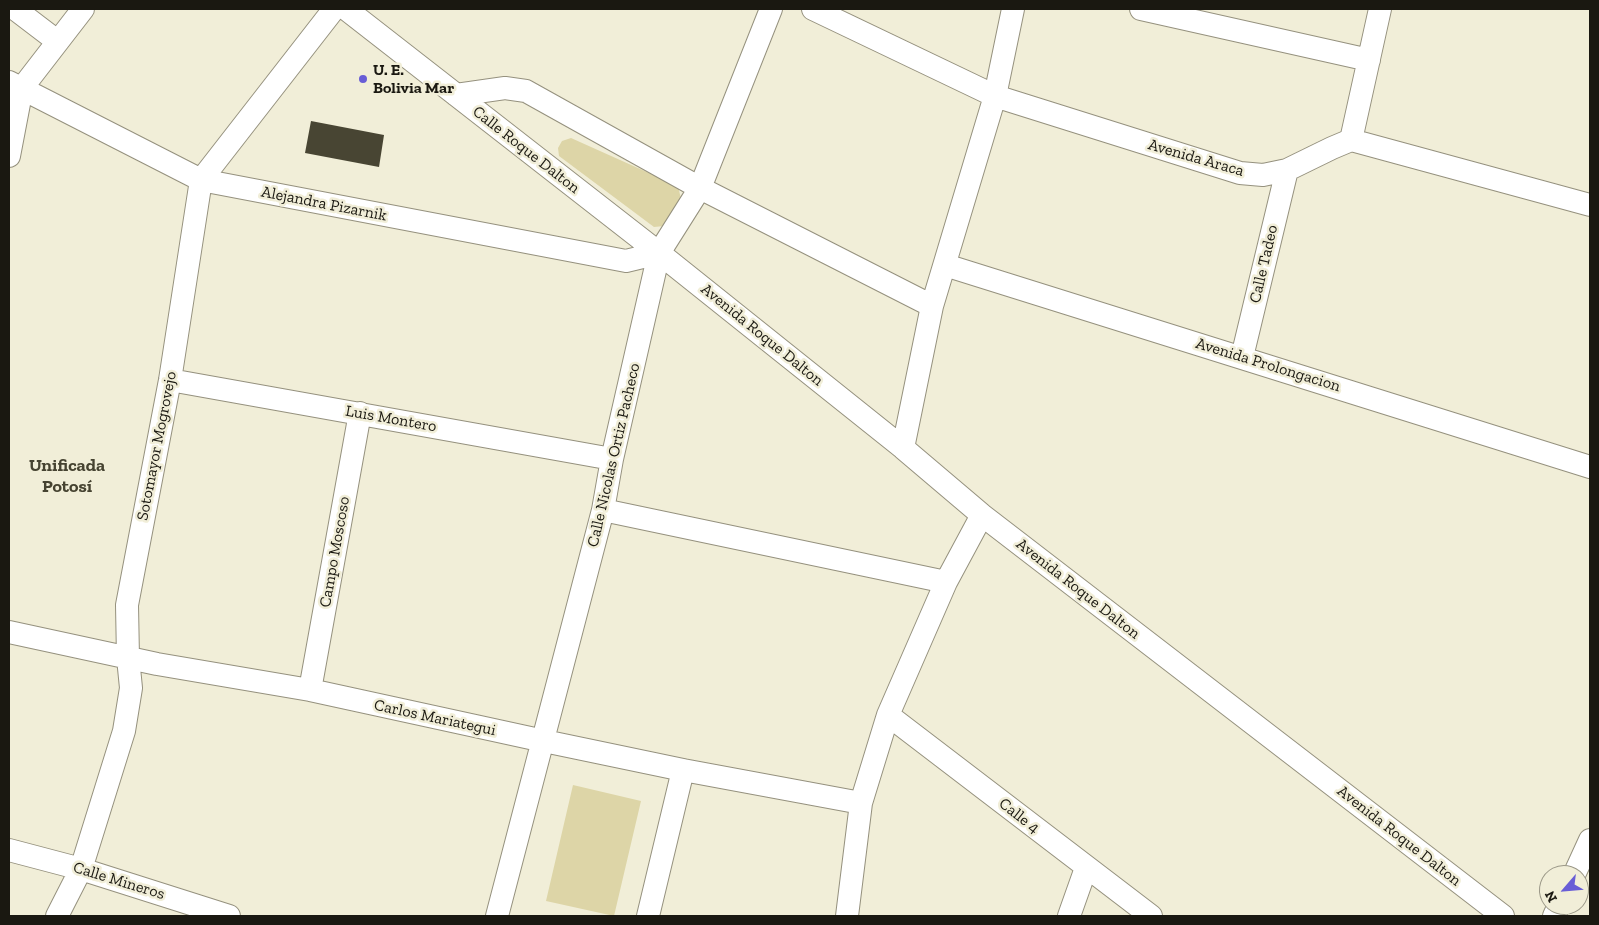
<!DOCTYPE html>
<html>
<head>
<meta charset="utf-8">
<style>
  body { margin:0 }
  #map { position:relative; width:1599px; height:925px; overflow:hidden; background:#f1eed8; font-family:"Zilla Slab",serif }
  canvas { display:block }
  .frame { position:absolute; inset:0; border:10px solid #1a1811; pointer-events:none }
  .north { position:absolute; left:1539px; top:865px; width:50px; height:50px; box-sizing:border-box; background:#f1eed8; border:1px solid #9b9888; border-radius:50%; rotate:243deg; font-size:14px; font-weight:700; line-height:20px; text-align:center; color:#1a1811 }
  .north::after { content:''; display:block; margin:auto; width:18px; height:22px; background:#685dd6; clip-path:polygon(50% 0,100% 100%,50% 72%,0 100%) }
</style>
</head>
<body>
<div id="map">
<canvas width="1599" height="925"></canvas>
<div class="frame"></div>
<div class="north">N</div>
</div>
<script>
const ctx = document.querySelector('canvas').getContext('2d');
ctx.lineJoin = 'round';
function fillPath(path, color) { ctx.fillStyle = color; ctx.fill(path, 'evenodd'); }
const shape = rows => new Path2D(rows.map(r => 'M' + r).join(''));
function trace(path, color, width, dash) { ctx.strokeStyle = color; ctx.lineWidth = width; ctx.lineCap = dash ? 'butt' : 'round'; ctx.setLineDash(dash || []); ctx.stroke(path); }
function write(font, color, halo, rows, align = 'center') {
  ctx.font = font + ' "Zilla Slab",serif'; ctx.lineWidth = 5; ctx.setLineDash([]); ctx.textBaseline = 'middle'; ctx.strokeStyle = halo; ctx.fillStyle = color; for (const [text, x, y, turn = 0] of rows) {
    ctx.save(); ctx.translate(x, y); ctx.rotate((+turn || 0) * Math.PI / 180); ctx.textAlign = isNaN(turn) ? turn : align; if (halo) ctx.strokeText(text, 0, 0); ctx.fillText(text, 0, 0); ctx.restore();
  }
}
fillPath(shape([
  [571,138,678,186,681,199,664,226,654,227,559,156,558,148,562,141],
  [573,785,641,801,614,916,546,901]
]), '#ddd5a7');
fillPath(shape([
  [311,121,384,135,379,167,305,153]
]), '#484533');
const minor = shape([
  [15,9,57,41],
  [346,9,659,253,903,448,982,515,1503,916],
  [813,9,995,96,1240,173,1263,175,1287,170,1332,148,1351,140,1590,205],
  [1141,9,1369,60],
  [9,82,201,180,626,261,659,253],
  [456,95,505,88,526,91,700,188,932,306],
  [1351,140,1380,9],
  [9,156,22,88,83,9],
  [945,265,1590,467],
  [1242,357,1287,170],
  [170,380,612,459],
  [903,448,932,306,995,96,1013,9],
  [603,510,946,582],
  [9,632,157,664,310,690,544,741,683,770,861,803],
  [310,690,360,413],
  [888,715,1151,916],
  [9,850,81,869,229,916],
  [1574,875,1590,840],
  [57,916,81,869,124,731,131,688,128,658,127,605,170,380,201,180,334,9],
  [497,916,603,510,612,459,659,253,700,188,771,9],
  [648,916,683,770],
  [847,916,861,803,888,715,946,582,982,515],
  [1069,916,1086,868],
  [1554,916,1559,905]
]);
trace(minor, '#95917e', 24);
trace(minor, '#fff', 22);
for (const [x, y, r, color] of [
  [363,79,5,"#685dd6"]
]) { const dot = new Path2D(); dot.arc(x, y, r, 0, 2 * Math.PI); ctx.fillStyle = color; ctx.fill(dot); trace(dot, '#f1eed8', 2); }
write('bold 16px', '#1a1811', '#f1eed8', [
  ["U. E.",373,70],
  ["Bolivia Mar",373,88]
], 'left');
write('16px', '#1a1811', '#f1eed8', [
  ["Calle Roque Dalton",526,150,38],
  ["Avenida Araca",1196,158,16],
  ["Alejandra Pizarnik",324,204,11],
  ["Calle Tadeo",1264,264,-77],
  ["Avenida Roque Dalton",762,335,39],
  ["Avenida Prolongacion",1268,365,17],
  ["Luis Montero",391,419,10],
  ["Sotomayor Mogrovejo",157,446,-79],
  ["Calle Nicolas Ortiz Pacheco",614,455,-77],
  ["Campo Moscoso",335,552,-80],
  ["Avenida Roque Dalton",1078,589,38],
  ["Carlos Mariategui",435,718,12],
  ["Calle 4",1019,816,38],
  ["Avenida Roque Dalton",1399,836,38],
  ["Calle Mineros",119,881,17]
]);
write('bold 18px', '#464331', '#f1eed8', [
  ["Unificada",67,466],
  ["Potosí",67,487]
]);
</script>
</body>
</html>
